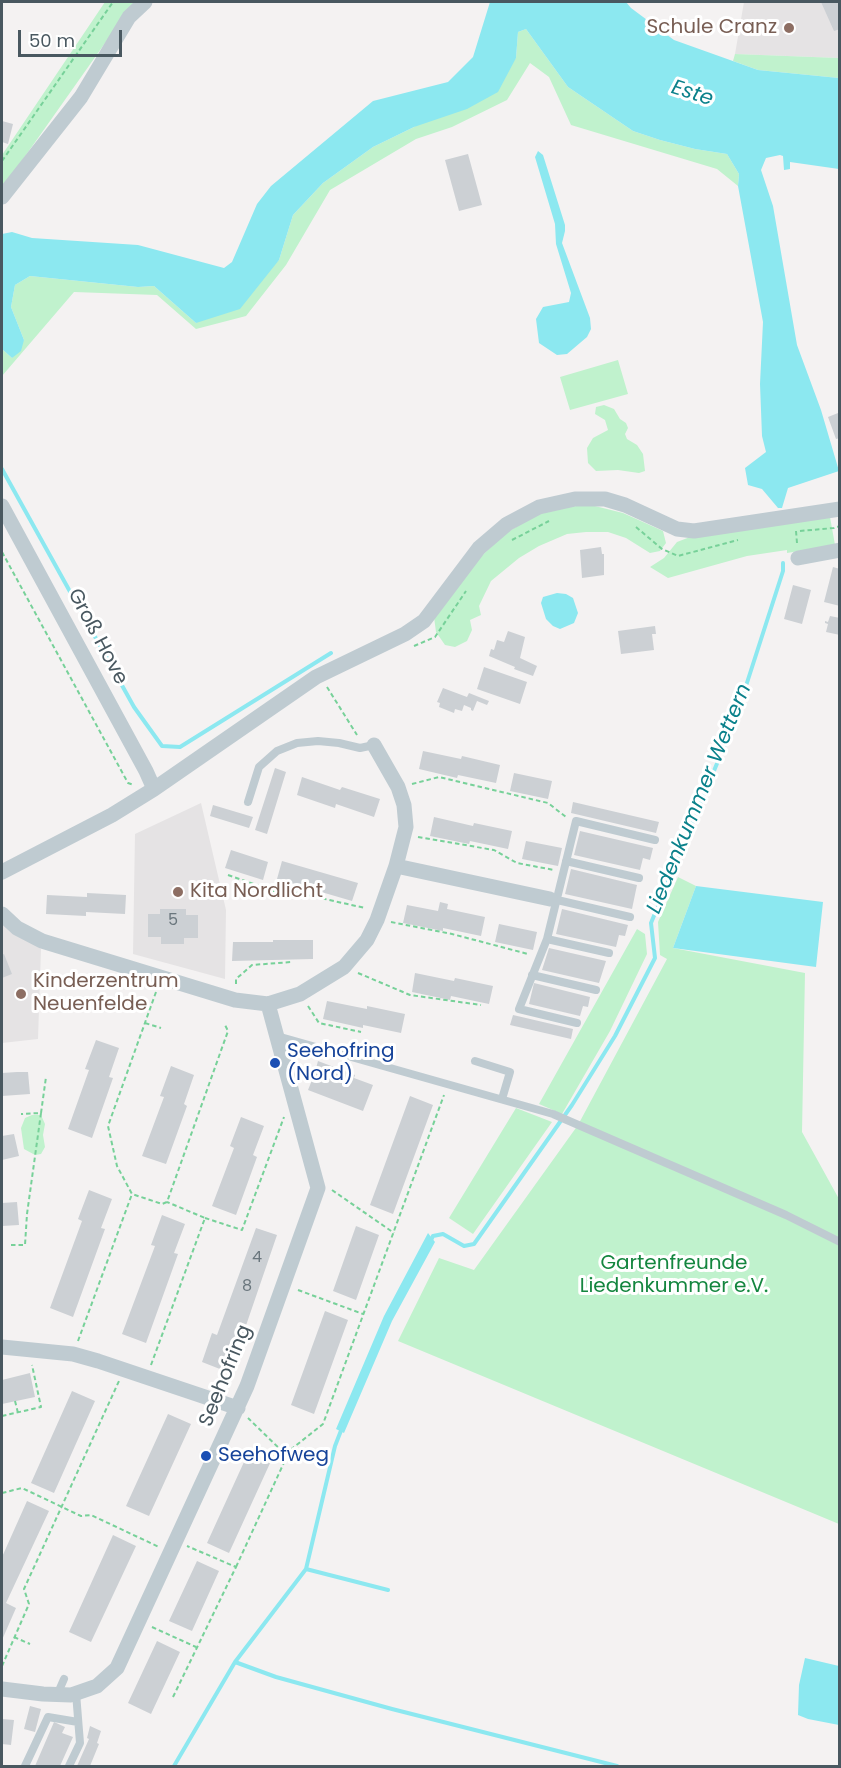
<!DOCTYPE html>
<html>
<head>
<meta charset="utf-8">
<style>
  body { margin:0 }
  #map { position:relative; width:841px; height:1768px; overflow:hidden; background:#f4f2f2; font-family:Poppins,sans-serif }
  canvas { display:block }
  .frame { position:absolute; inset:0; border:3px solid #495860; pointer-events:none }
  .scale { position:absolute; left:18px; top:30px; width:104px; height:27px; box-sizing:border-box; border:3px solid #495860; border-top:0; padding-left:8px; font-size:18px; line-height:21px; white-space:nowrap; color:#495860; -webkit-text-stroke:4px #fff; paint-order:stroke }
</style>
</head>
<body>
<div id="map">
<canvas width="841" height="1768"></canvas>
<div class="frame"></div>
<div class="scale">50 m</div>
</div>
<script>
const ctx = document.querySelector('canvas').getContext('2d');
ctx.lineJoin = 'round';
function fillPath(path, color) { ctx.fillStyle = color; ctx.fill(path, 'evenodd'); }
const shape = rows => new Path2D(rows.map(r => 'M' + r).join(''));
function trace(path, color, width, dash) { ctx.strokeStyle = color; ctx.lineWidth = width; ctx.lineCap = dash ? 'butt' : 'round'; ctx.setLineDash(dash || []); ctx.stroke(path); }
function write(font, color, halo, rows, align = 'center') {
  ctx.font = font + ' Poppins,sans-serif'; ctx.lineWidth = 6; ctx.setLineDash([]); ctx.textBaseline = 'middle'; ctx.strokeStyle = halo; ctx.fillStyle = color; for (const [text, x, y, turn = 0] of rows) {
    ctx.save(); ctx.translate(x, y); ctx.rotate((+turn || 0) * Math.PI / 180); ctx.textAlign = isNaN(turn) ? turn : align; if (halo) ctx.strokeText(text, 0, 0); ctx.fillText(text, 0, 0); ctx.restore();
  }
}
fillPath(shape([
  [744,2,839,2,839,58,735,54],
  [201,803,226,910,225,979,133,954,135,834],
  [2,922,41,949,38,1039,2,1043]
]), '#e5e3e4');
fillPath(shape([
  [105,2,134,2,2,189,2,155],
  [526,29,568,87,633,131,660,140,695,149,727,154,739,174,738,186,717,169,571,125,549,77,530,63,507,100,452,127,416,139,330,190,286,265,246,316,196,329,157,295,74,292,2,376,2,349,12,358,24,340,11,307,15,285,30,276,138,287,154,286,196,323,279,260,293,215,323,183,373,147,414,127,516,58,518,32],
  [735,54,839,58,839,78,758,70,733,61],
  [618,360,628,394,570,410,560,377],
  [604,405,614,409,620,419,626,423,628,428,625,434,627,439,637,445,643,454,645,471,639,473,618,470,596,471,588,463,587,448,593,438,608,430,605,420,595,414,596,407],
  [591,505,623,513,663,531,666,543,660,551,650,553,626,538,608,532,586,532,567,534,539,546,519,558,491,581,479,606,481,615,470,620,472,630,467,641,455,647,445,645,436,632,434,617,476,561,506,533,538,514,563,507],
  [830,517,835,545,787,553,787,550,747,556,668,578,650,567,664,558,677,542,690,537],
  [678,877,696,886,673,948,805,973,802,1132,839,1199,839,1524,398,1341,439,1258,474,1270,578,1125,667,959,660,955,658,922],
  [637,929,645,934,647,954,610,1031,562,1114,539,1104],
  [516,1108,552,1122,473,1234,449,1218],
  [32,1115,41,1115,45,1124,43,1135,45,1147,41,1154,35,1155,24,1149,21,1128,25,1118]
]), '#c0f2cd');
fillPath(shape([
  [490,2,626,2,631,8,674,40,758,70,839,78,839,169,790,162,790,169,784,170,783,156,780,155,766,158,761,170,773,206,797,345,821,410,839,471,788,488,782,508,778,508,762,489,748,485,745,468,766,452,762,436,760,384,763,322,738,186,739,174,727,154,695,149,660,140,633,131,568,87,526,29,518,32,516,58,498,92,467,109,414,127,373,147,323,183,293,215,279,260,240,309,196,323,154,286,138,287,30,276,15,285,11,307,24,340,21,351,12,358,2,349,2,234,12,232,32,238,138,245,224,268,232,262,257,204,271,186,373,101,448,82,473,57],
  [538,151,543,155,565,225,565,231,562,243,590,318,591,329,587,337,567,354,557,355,539,343,536,319,543,307,569,302,571,293,556,244,555,224,535,157],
  [557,593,566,594,573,598,578,613,574,623,560,629,553,626,546,619,541,603,543,597],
  [696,886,823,902,816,967,673,948],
  [428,1233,435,1242,392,1321,344,1433,336,1429,384,1316],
  [805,1658,839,1666,839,1725,808,1719,798,1715,799,1685]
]), '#8ce8f0');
trace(shape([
  [2,469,134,707,162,746,180,747,331,653],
  [431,1240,433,1236,443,1234,464,1246,474,1244,572,1105,615,1036,655,958,651,923,735,720,783,571,783,563],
  [306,1569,388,1590],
  [235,1662,276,1677,392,1709,617,1766],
  [174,1766,235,1662,306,1569,335,1446,342,1428]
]), '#8ce8f0', 4);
fillPath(shape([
  [821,2,840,2,840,29,834,31],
  [2,121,13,124,8,144,2,142],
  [468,154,482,205,459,211,445,160],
  [838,413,840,438,836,439,828,417],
  [601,547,602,554,604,554,604,575,582,578,580,550],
  [833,567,840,569,840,606,824,602],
  [793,585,811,590,802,624,784,619],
  [830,616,840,618,840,635,826,632,828,624,825,623,825,621,828,622],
  [655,626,656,634,652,634,654,650,621,654,618,631],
  [508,631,525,637,520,658,537,666,533,676,514,669,515,667,489,656,491,649,494,650,497,640,504,642],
  [484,667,527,682,520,704,477,689],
  [443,688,467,697,469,693,489,701,487,705,477,701,473,711,471,710,471,708,464,705,462,711,455,709,454,713,439,707,440,703,437,702],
  [423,751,461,759,462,756,500,765,496,783,458,775,457,778,419,769],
  [275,768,286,772,267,834,255,830],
  [514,773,552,781,548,799,510,791],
  [302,777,340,790,342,787,380,799,374,817,336,804,335,808,297,795],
  [573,802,659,822,656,833,571,813],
  [213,805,253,817,249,828,210,816],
  [434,817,473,826,474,823,512,831,508,849,470,841,469,844,430,836],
  [580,831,653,848,650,860,643,858,640,870,574,855],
  [526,841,562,848,558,866,522,859],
  [231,850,268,862,263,880,225,868],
  [282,861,358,883,352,901,277,879],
  [571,869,637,885,632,909,565,894],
  [87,893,126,895,125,914,86,912,86,916,46,914,47,895,87,897],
  [440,902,448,904,447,909,485,917,481,936,443,928,443,931,403,923,407,905,438,911],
  [160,909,186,909,186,915,198,915,198,938,184,938,184,944,161,944,161,937,148,937,148,914,160,914],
  [562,909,628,925,625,936,619,935,616,947,556,934],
  [499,924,537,932,533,950,495,942],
  [273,940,313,940,313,959,232,961,233,942,273,942],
  [549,948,606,961,599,983,542,970],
  [4,954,12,974,2,978,2,955],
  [415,973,454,981,455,978,493,986,489,1004,451,996,450,1000,412,992],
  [534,983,590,997,588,1007,583,1006,580,1016,529,1004],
  [327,1001,367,1009,367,1006,405,1014,401,1033,363,1025,363,1028,323,1019],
  [513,1015,573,1029,571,1039,510,1025],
  [96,1040,119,1048,109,1077,113,1078,92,1138,68,1129,89,1070,85,1069],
  [318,1061,355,1075,354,1078,373,1085,363,1111,308,1090,312,1080,309,1074,315,1072],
  [171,1066,194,1075,184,1104,187,1106,166,1164,142,1156,164,1097,160,1096],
  [17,1072,28,1072,30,1094,2,1096,2,1073],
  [410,1096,433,1105,393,1214,370,1205],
  [241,1117,264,1126,253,1155,257,1157,236,1215,212,1206,234,1148,230,1146],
  [14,1134,19,1156,2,1160,2,1136],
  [89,1190,112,1199,101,1228,105,1229,73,1317,50,1308,82,1221,78,1219],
  [17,1202,19,1225,2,1226,2,1203],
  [162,1215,185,1224,174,1253,178,1254,146,1343,122,1334,155,1246,151,1245],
  [356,1226,379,1235,356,1300,333,1291],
  [256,1228,277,1235,240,1343,235,1341,225,1371,202,1362,212,1333,217,1335],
  [325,1311,348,1320,314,1414,291,1405],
  [30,1373,35,1397,2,1404,2,1380],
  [72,1391,95,1401,54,1493,31,1483],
  [168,1414,191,1424,149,1516,126,1506],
  [249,1451,271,1461,229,1553,207,1543],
  [27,1501,49,1511,6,1603,16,1608,2,1640,2,1557],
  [113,1535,136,1546,91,1642,69,1632],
  [197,1561,219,1571,192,1631,169,1621],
  [157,1641,180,1652,151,1714,128,1703],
  [30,1706,41,1709,35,1732,24,1729],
  [2,1719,14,1720,11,1745,2,1744],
  [54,1722,65,1727,62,1733,73,1737,60,1766,35,1766],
  [90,1726,101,1731,97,1743,99,1744,90,1766,77,1766,89,1739,87,1738]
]), '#ccd0d4');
trace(shape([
  [2,161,113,2],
  [636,527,662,549,678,556,738,540],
  [796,531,797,543],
  [800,531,834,528,840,526],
  [512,540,549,521],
  [2,552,128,783,134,785],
  [414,646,435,637,466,591],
  [327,687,357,735],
  [412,784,439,777,548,803,566,817],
  [418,837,494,850,517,863,554,870],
  [228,875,274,891,298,893,365,908],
  [391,922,452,934,528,954],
  [358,973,410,995,481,1005],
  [236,984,236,979,252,965,291,962],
  [156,992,108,1126,117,1166,132,1194,162,1204,167,1202,228,1031,225,1025],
  [308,1006,319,1023,361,1032],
  [145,1023,161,1028],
  [41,1113,46,1077],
  [332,1190,394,1233],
  [205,1218,242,1230,284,1117],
  [11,1245,25,1245,27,1214,41,1113,21,1114],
  [298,1290,363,1314],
  [78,1341,132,1194],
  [151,1365,205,1218,167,1202],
  [15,1401,18,1413],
  [2,1416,41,1407,32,1365],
  [287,1456,289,1451,323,1424,444,1095],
  [2,1493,22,1488,81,1516,91,1515,159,1547],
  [236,1567,287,1456,248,1418],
  [152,1627,196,1647],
  [14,1637,30,1644],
  [2,1666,29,1604,24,1589,119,1381],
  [173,1697,236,1567,187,1546]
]), '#77d199', 2, [4.5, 3]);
trace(shape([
  [248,802,259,767,277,751,297,743,318,741,339,743,360,748,374,745],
  [566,861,639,878],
  [553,899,630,917],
  [547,939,609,953],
  [532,975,596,990],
  [577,1023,519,1009,547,939,576,821,655,840],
  [277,1036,553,1114,786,1215,840,1242],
  [475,1061,510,1072,502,1099],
  [57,1695,64,1679],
  [25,1766,48,1717,78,1722],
  [69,1766,80,1743,76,1693]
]), '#bfcbd1', 8);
trace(shape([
  [2,197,81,97,129,17,145,2],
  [2,506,146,771,154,789],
  [798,558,840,550],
  [396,866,550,899],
  [2,872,112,815,154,789,316,677,405,634,424,621,479,548,507,524,539,507,575,499,605,499,625,505,677,529,694,531,840,509],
  [2,914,17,928,42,941,235,1000,268,1004,300,994,344,967,367,940,377,920,396,866,406,827,404,805,398,787,374,745],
  [2,1347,73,1354,98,1361,238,1408],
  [2,1689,43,1694,71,1695,97,1686,117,1668,247,1386,318,1188,268,1004]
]), '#bfcbd1', 15);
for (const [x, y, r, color] of [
  [789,28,6,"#8d6e63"],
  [178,892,6,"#8d6e63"],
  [21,994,6,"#8d6e63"],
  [275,1063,6,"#1a4fb4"],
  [206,1456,6,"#1a4fb4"]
]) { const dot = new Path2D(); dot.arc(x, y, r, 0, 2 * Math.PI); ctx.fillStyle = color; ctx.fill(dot); trace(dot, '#fff', 2); }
write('16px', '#6a767d', null, [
  ["5",173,921],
  ["4",257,1258],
  ["8",247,1287]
]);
write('20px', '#785e54', '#fff', [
  ["Schule Cranz",777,28,"right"],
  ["Kita Nordlicht",190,892],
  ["Kinderzentrum",33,982],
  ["Neuenfelde",33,1005]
], 'left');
write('20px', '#495860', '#fff', [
  ["Groß Hove",97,637,62],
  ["Seehofring",226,1376,-68]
]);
write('20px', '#164399', '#fff', [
  ["Seehofring",287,1052],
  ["(Nord)",287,1075],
  ["Seehofweg",218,1456]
], 'left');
write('20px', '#14863f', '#fff', [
  ["Gartenfreunde",674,1264],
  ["Liedenkummer e.V.",674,1287]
]);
write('italic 21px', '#0a818b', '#fff', [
  ["Este",692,94,18],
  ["Liedenkummer Wettern",700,799,-68]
]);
</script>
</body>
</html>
